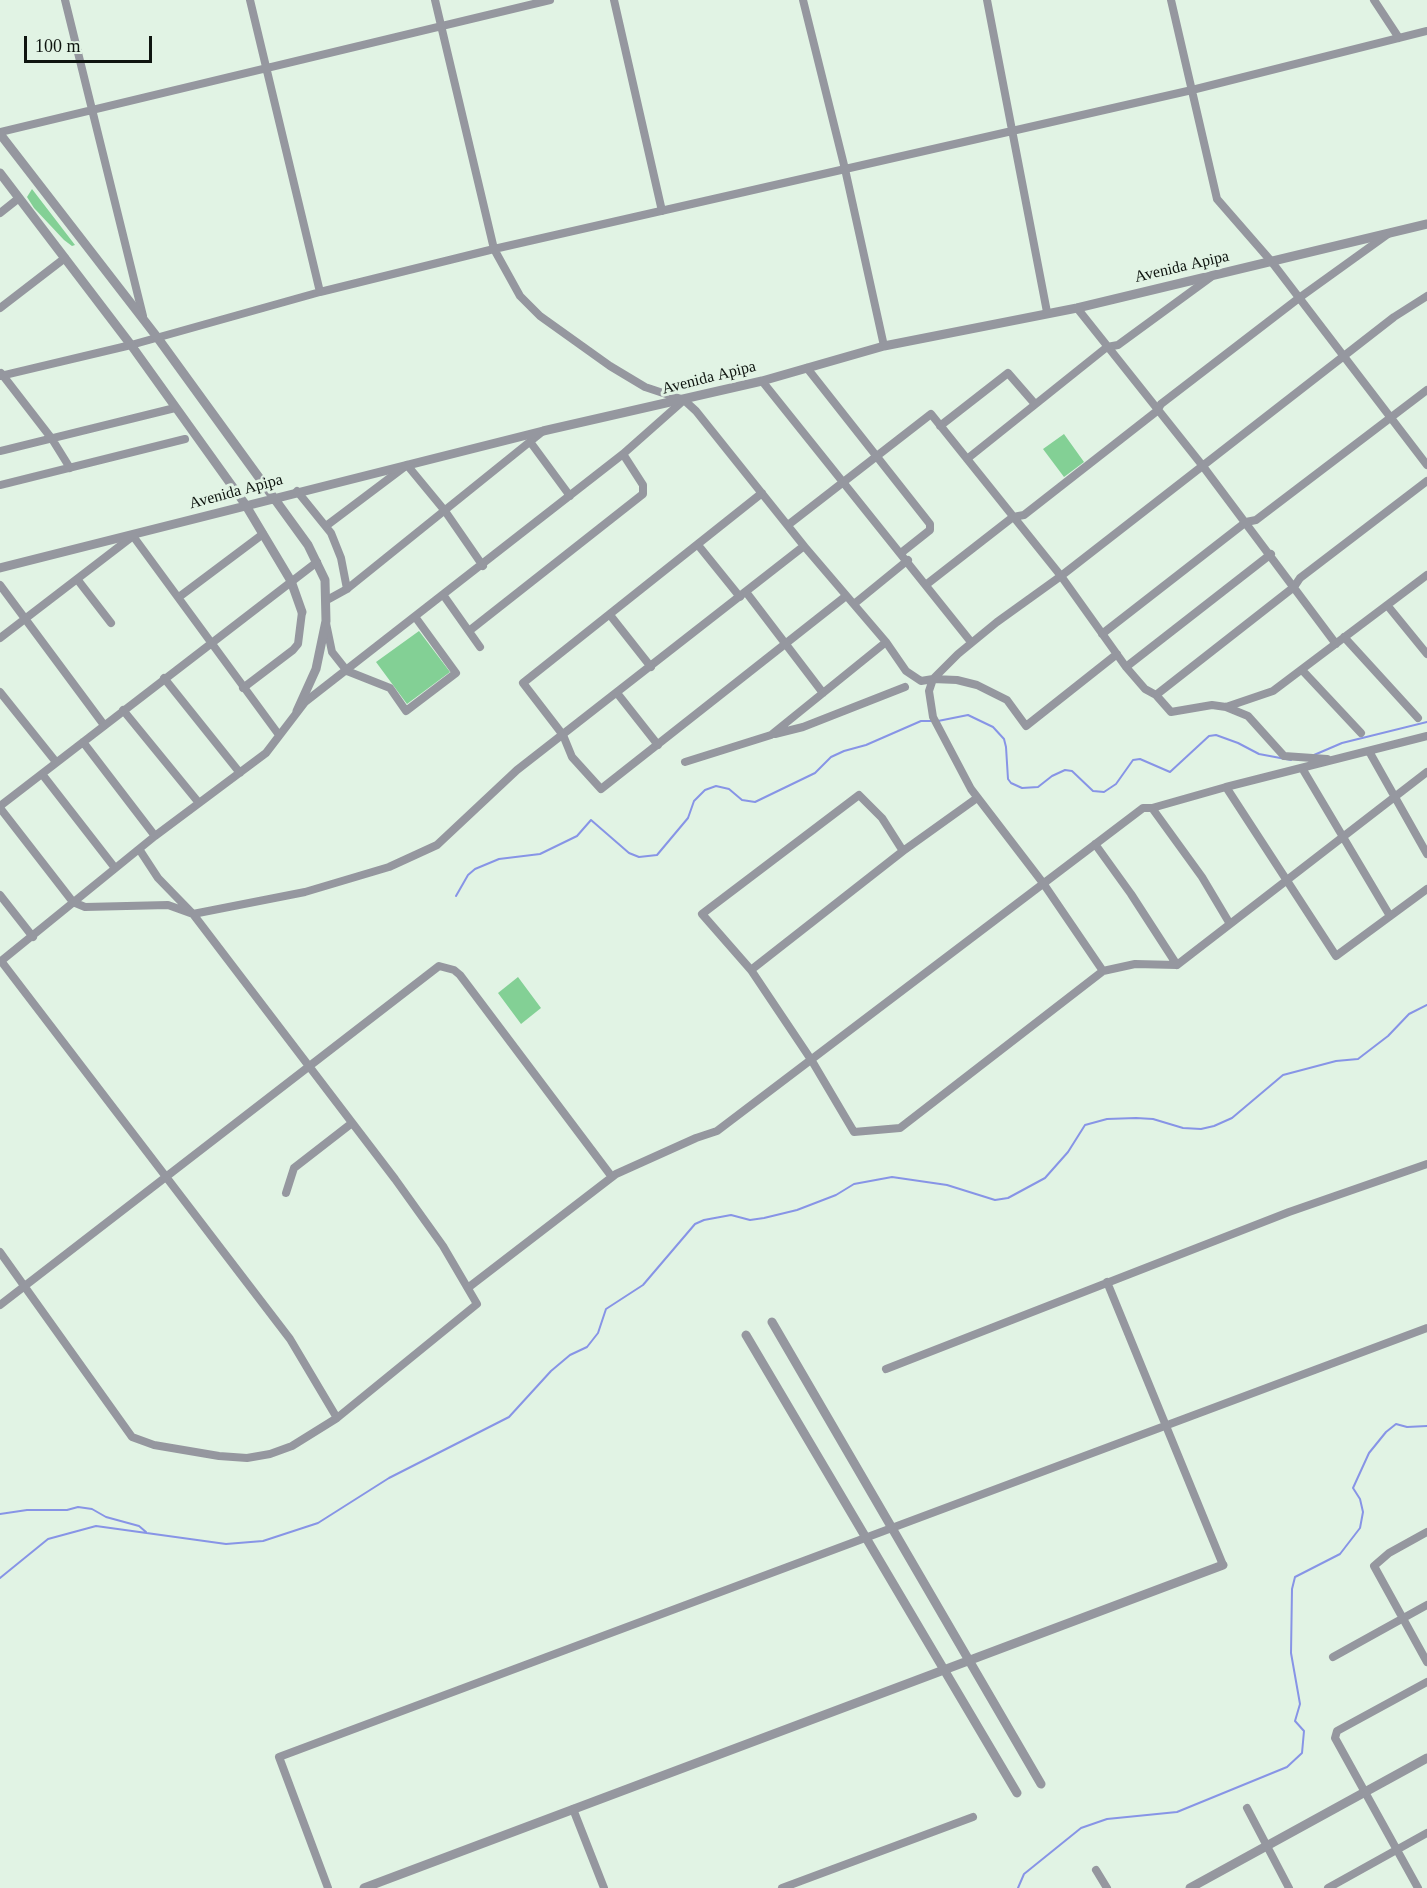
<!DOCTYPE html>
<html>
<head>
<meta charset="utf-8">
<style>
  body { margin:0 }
  #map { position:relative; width:1427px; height:1888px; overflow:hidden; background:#e1f3e4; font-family:"Times New Roman",serif }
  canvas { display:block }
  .scale { position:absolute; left:24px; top:36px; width:128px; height:27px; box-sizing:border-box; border:3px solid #0f1510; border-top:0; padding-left:8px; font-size:18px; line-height:21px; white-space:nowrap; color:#0f1510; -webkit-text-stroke:4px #e1f3e4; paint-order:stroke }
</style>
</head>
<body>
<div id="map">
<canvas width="1427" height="1888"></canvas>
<div class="scale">100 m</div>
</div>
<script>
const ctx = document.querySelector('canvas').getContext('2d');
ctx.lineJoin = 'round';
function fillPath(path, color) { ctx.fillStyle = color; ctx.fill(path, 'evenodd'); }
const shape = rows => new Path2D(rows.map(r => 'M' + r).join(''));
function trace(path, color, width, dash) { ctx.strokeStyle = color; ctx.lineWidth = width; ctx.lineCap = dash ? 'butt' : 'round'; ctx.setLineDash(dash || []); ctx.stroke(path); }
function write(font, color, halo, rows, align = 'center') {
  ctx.font = font + ' "Times New Roman",serif'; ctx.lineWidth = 6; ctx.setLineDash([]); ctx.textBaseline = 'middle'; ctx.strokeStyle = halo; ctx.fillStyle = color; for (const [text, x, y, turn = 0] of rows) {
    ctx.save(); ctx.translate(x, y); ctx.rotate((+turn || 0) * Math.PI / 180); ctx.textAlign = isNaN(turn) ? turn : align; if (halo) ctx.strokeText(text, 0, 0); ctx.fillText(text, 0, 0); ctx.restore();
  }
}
fillPath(shape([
  [32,189,75,245,72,246,64,240,34,208,27,197],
  [1064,434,1084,462,1064,477,1043,449],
  [419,631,450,672,407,704,376,662],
  [518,977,541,1008,521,1024,498,993]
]), '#83d095');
trace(shape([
  [938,721,968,715,993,727,1004,739,1006,747,1008,779,1011,783,1022,788,1038,787,1052,776,1065,770,1072,771,1093,791,1104,792,1116,784,1133,760,1140,759,1170,772,1209,736,1216,735,1238,743,1259,754,1291,760],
  [1314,755,1342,743,1427,722],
  [456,896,468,875,475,869,499,859,540,854,577,836,591,820,629,853,639,857,657,855,688,818,694,801,705,790,716,786,729,789,742,800,755,802,815,773,831,757,844,751,866,745,921,721,932,721],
  [0,1514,27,1510,67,1510,78,1507,92,1509,106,1517,139,1526,146,1532],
  [0,1578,48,1539,96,1526,226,1544,263,1541,318,1523,389,1478,509,1417,551,1371,570,1355,587,1347,598,1333,606,1309,643,1285,695,1224,704,1220,731,1215,750,1220,764,1218,797,1210,836,1195,854,1184,892,1177,947,1185,995,1200,1008,1198,1045,1178,1068,1152,1085,1125,1107,1119,1136,1118,1153,1119,1183,1128,1201,1129,1214,1126,1232,1118,1283,1075,1336,1061,1358,1059,1388,1036,1409,1014,1427,1005],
  [1018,1888,1024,1874,1081,1828,1107,1819,1177,1812,1287,1767,1302,1753,1304,1731,1295,1721,1300,1704,1291,1653,1292,1589,1295,1577,1340,1554,1360,1528,1363,1512,1360,1499,1353,1488,1369,1453,1386,1432,1396,1424,1407,1427,1427,1426]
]), '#8794e6', 2);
trace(shape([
  [65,0,143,316],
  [250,0,320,292],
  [435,0,494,249,520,296,540,316,610,366,645,387,684,400,696,411,804,546,886,642,906,671,921,681,933,679,958,654,997,622,1061,576,1394,317,1427,296],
  [614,0,662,211],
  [803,0,845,169,884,346],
  [987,0,1047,312],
  [1171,0,1217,199,1271,261,1427,465],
  [1374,0,1399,38],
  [0,132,550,0],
  [0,213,19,198],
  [0,308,65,258],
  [1077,308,1202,465,1336,644],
  [807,368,930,524,930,530,901,553],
  [1,373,52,439,70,468],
  [0,376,131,345,320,292,494,249,1192,90,1427,31],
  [762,381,971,642],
  [940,426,1008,373,1035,404],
  [531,443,570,496],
  [0,451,175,408],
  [967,459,1107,347,1118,345,1211,277],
  [0,485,185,439],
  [297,491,331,533,341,558,347,589],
  [762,493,523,683,563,735,572,757,601,789,846,596],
  [788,525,931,414,1061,576,1126,667,1145,689,1156,695,1294,587,1300,578,1427,481],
  [326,526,407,465,445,511,483,566],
  [698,545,740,597],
  [77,579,111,623],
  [927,584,1013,517,1024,515,1157,411,1161,404,1299,298,1388,234],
  [0,585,104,725],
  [746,592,823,693],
  [444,596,480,647],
  [179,597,263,534],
  [327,600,347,589,542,432],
  [854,604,908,560],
  [1387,605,1427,654],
  [610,615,651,667],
  [326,623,332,652,347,671,390,688,406,711,456,673,416,618],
  [469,631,643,494,643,485,623,454],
  [1102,634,1246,522,1256,520,1427,390],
  [1344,637,1418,718],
  [0,638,133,536,279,735],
  [1126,667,1271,554],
  [1302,670,1361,733],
  [164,678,240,773],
  [243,688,293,650,298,644,302,612],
  [0,692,56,762],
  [617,693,658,745],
  [1156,695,1171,712,1212,705,1226,707,1273,691,1427,575],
  [1226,707,1248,716,1284,756,1327,759],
  [123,710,199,803],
  [775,734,803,727,905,687],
  [83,742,155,836],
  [1370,753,1427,854],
  [685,762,771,735,886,642],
  [1302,768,1390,916],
  [42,774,115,868],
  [1226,787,1427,736],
  [0,806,317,562],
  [0,808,73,902,85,907,168,905,193,914,305,892,389,867,437,845,517,770,804,546],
  [1152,808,1226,787,1336,956,1427,889],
  [1095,844,1131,894,1177,965],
  [903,851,882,818,859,795,702,914,751,970,812,1061,854,1132,900,1128,1103,971,1135,964,1177,965,1427,772],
  [0,895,33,937],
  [1,961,290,1339,337,1418],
  [0,962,155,836,266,753,305,702,623,454,684,400],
  [751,970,903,851,977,798],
  [1103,971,1043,883,971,789,933,717,929,691,933,679,957,680,977,685,1007,700,1026,726,1117,654],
  [286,1193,294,1168,352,1123],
  [0,1252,132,1437,154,1445,219,1456,247,1458,270,1454,292,1446,337,1418,477,1304,443,1246,395,1179,193,914,158,878,139,849],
  [1107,1282,1223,1565],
  [469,1287,616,1174,696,1138,717,1131,1143,808,1152,808,1202,877,1230,924],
  [0,1305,439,966,454,970,460,975,612,1177],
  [886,1369,1289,1212,1427,1164],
  [1427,1532,1389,1553,1374,1566,1427,1662],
  [1333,1657,1427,1605],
  [1247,1808,1289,1888],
  [573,1809,604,1888],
  [1096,1870,1107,1888],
  [328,1888,279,1757,1427,1328],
  [782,1888,973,1817],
  [1328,1888,1427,1833],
  [1418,1888,1335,1738,1337,1731,1427,1682]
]), '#95979f', 8);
trace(shape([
  [0,134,157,337,308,545,325,580,326,621,316,669,297,711],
  [0,173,131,345,245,504,291,581,302,612],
  [0,568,543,431,762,381,884,346,1077,308,1427,224],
  [772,1322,1041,1784],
  [746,1335,1017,1793],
  [364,1888,1223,1565],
  [1190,1888,1427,1758]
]), '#95979f', 9);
write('16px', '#0f1510', '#e1f3e4', [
  ["Avenida Apipa",1182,267,-13],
  ["Avenida Apipa",709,378,-14],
  ["Avenida Apipa",236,492,-15]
]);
</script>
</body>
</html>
